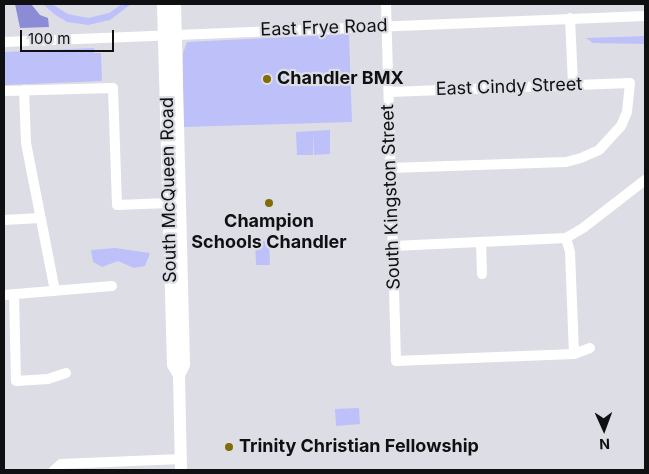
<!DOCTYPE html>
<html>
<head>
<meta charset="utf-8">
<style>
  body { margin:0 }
  #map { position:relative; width:649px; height:474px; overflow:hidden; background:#dddee5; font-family:Inter,sans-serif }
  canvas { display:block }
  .frame { position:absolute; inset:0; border:5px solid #0f1012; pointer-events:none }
  .north { position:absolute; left:579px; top:404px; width:50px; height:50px; -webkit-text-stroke:4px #dddee5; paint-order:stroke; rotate:178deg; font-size:14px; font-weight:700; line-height:20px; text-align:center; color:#0f1012 }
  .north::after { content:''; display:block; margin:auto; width:18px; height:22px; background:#0f1012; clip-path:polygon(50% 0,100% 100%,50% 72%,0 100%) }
  .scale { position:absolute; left:20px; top:30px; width:94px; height:22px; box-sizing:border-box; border:2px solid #0f1012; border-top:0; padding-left:6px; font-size:15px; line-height:18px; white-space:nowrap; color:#0f1012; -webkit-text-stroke:4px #dddee5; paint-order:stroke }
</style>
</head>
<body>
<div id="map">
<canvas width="649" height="474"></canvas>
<div class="frame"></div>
<div class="north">N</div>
<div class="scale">100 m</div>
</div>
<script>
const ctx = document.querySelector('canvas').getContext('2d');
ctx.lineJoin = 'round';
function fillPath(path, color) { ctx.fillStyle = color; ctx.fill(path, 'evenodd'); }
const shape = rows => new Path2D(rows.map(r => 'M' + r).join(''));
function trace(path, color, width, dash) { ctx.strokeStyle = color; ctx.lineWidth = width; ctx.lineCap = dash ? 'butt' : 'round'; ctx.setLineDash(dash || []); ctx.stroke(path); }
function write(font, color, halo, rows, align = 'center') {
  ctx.font = font + ' Inter,sans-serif'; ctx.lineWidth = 4.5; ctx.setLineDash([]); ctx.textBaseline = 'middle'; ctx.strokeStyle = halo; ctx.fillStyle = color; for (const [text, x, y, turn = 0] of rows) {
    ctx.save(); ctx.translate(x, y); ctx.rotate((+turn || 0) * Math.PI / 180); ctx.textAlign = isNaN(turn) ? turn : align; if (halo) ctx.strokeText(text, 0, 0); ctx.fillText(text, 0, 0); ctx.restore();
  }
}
fillPath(shape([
  [43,4,52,4,68,14,88,18,109,13,122,4,131,4,110,20,88,25,67,22,54,14],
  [349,34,352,122,183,127,183,53,187,42],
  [645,36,645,44,593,43,586,38],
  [94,48,94,53,101,53,102,81,4,85,4,52],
  [330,130,330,154,314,155,313,131],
  [313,131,313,155,297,155,296,132],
  [255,241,269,241,270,265,256,265],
  [115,248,150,253,145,266,134,268,118,261,102,267,93,262,91,250],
  [359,408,360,424,336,426,335,409]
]), '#bec0fa');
fillPath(shape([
  [15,4,31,4,40,15,48,18,49,27,20,28]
]), '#8b8cd5');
trace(shape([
  [386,4,396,361,574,354,590,348],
  [570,18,573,84],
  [4,42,645,16],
  [24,90,26,143,55,291],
  [4,91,113,88,117,205,169,203],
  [389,92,630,83,627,112,621,126,599,150,581,158,566,162,390,168],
  [4,220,40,218],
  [566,238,570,252,574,354],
  [481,242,482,274],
  [393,246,566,238,583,228,645,180],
  [14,294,16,381,48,379,66,373],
  [4,295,112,286],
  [54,470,61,464,181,459]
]), '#fff', 10);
trace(shape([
  [163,4,173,365,179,375],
  [175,4,184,365,179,375,181,470]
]), '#fff', 12);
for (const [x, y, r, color] of [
  [267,79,5,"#816c06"],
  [269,203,5,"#816c06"],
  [229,447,5,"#816c06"]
]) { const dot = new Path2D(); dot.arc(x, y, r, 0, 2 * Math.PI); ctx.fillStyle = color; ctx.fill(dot); trace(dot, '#dddee5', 2); }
write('18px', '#0f1012', '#dddee5', [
  ["East Frye Road",324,28,-2],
  ["East Cindy Street",509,87,-2],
  ["South McQueen Road",169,190,-91],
  ["South Kingston Street",391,197,-92]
]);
write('bold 18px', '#0f1012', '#dddee5', [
  ["Chandler BMX",277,79],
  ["Champion",269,222,"center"],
  ["Schools Chandler",269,243,"center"],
  ["Trinity Christian Fellowship",239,447]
], 'left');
</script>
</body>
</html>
